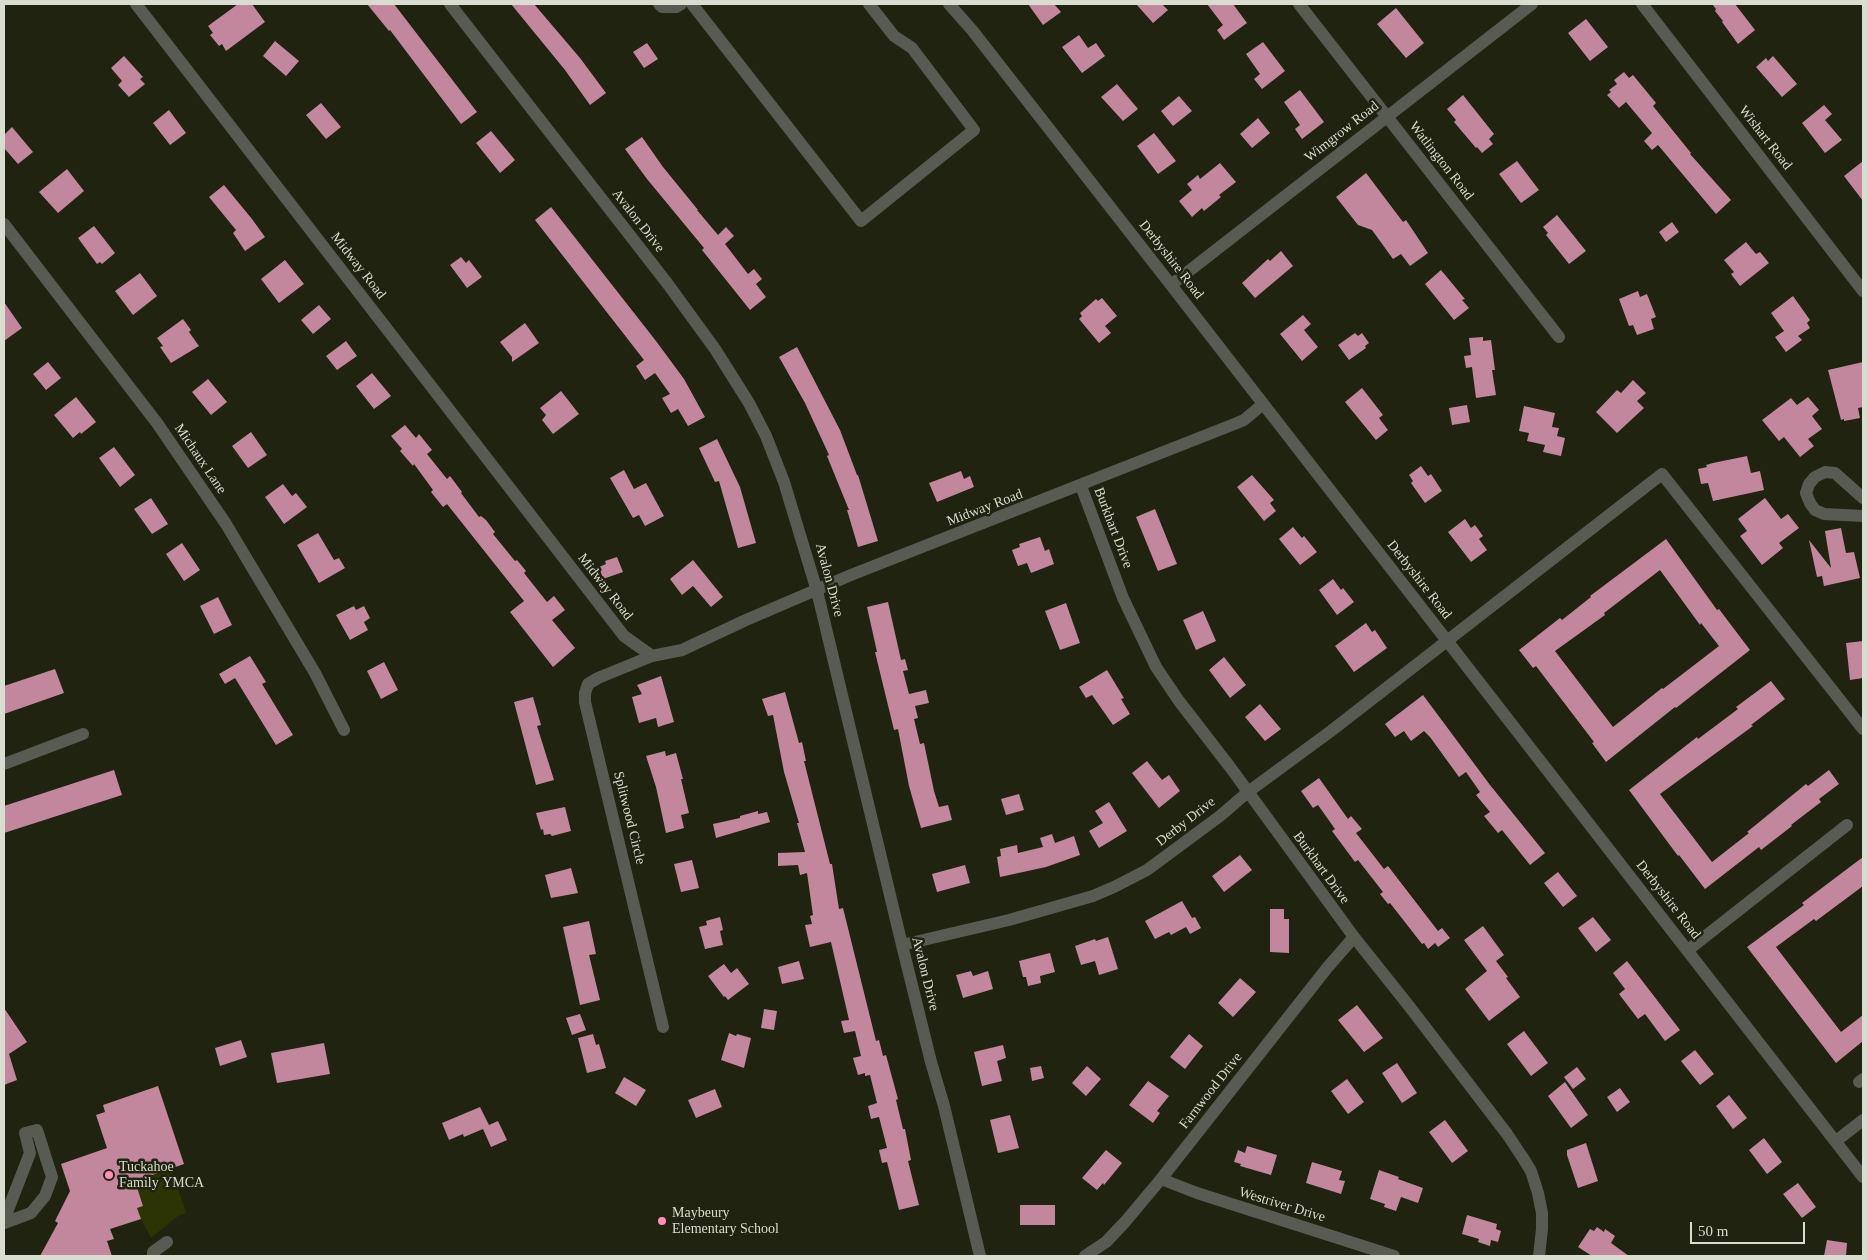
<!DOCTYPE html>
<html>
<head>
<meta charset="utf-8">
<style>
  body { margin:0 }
  #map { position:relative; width:1867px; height:1260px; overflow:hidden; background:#1f230f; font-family:"Times New Roman",serif }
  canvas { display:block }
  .frame { position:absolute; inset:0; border:5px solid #d9ddd0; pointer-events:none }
  .scale { position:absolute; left:1690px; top:1222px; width:115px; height:22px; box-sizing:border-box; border:2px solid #d9ddd0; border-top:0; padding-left:6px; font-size:15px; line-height:18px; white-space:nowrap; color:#d9ddd0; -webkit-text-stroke:4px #1f230f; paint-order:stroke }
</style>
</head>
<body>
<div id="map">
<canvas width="1867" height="1260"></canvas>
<div class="frame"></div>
<div class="scale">50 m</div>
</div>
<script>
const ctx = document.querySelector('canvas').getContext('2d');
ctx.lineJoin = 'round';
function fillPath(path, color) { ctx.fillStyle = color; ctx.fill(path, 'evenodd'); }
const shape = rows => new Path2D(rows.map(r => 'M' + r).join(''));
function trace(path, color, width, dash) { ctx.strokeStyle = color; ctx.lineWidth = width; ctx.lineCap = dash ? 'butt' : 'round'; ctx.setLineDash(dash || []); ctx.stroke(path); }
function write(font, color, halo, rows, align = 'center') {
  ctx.font = font + ' "Times New Roman",serif'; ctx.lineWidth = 5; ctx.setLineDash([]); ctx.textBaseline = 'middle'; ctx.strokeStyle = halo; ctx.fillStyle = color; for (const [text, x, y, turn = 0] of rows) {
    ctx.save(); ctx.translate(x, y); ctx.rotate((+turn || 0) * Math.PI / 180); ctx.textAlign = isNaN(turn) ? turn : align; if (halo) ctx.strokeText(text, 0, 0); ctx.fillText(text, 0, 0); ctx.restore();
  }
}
fillPath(shape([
  [171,1168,186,1213,178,1216,151,1238,141,1219,137,1208,143,1205,135,1181]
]), '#2c3403');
fillPath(shape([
  [238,4,252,4,265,22,226,51,222,44,219,46,210,35,213,33,208,26],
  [367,4,394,4,477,112,461,124,390,30,389,31],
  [511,4,534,4,580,58,606,93,590,105,565,70],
  [1028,4,1054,4,1061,12,1043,25],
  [1136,4,1162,4,1168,10,1153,23],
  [1207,4,1233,4,1247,23,1224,40,1217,30,1223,25],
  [1712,4,1735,4,1755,30,1738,44,1722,22,1723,21,1715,11,1716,9],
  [1396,8,1424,43,1406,58,1377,24],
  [1586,19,1608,47,1590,61,1568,33],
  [1079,35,1088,48,1096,43,1105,56,1082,73,1062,47],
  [275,41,299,61,286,76,263,56],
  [1263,42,1285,71,1262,89,1254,79,1260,74,1246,54],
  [647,43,658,59,644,68,633,52],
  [124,56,143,77,140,79,145,84,129,97,118,85,122,81,111,68],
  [1773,56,1797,84,1782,97,1756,67,1766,58,1768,61],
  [1624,72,1629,78,1633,75,1656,103,1653,106,1691,153,1690,154,1731,200,1716,214,1658,145,1652,150,1644,141,1652,133,1626,102,1619,108,1607,95,1611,92,1609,90,1617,84,1614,80],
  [1117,84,1138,109,1123,121,1101,97],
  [1300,90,1324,122,1302,139,1295,129,1300,125,1284,102],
  [1463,95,1494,134,1489,139,1493,144,1482,153,1477,147,1476,148,1454,122,1456,120,1447,109],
  [1179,96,1192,111,1173,126,1161,111],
  [321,103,341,127,326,139,306,115],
  [1824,105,1832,114,1825,120,1842,140,1825,153,1802,123],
  [169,110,186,133,170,145,153,123],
  [1258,118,1270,133,1252,148,1240,134],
  [12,127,33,152,18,164,4,148,4,135],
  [491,131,515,160,500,173,476,143],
  [1154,133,1176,161,1158,174,1137,146],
  [642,137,663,167,698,210,697,210,718,235,726,227,734,236,725,244,748,274,754,269,762,279,756,284,766,297,750,310,702,250,704,248,647,179,625,149],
  [1517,161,1539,190,1521,203,1499,174],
  [1863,161,1863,201,1844,176],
  [1220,163,1236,182,1219,195,1221,197,1204,211,1202,208,1192,217,1179,201,1192,190,1187,184,1198,175,1200,179],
  [67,169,84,191,58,213,39,192],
  [1366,173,1403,222,1406,220,1428,253,1410,266,1401,254,1393,259,1372,230,1358,225,1336,197],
  [224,185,252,219,265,237,245,251,233,233,236,230,209,197],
  [551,207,656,341,684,379,705,417,688,426,678,409,671,413,662,398,670,394,655,373,645,380,636,366,644,360,535,220],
  [1557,215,1586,251,1569,264,1546,235,1548,233,1543,227],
  [1672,222,1679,232,1666,242,1659,232],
  [94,226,115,253,102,264,100,262,97,264,78,238],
  [1746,242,1756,254,1760,252,1769,263,1740,286,1731,274,1734,272,1724,260],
  [1281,251,1293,266,1255,298,1242,283,1268,259,1270,261],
  [461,257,466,263,469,260,482,277,467,288,450,265],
  [285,260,304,284,279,303,261,279],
  [1441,270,1465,299,1462,300,1469,308,1454,320,1425,284],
  [140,273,157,296,133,315,115,291],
  [1638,291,1640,297,1647,294,1656,317,1651,319,1654,329,1637,335,1633,325,1629,326,1619,299],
  [1793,296,1810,320,1807,323,1810,328,1798,336,1802,340,1786,352,1775,337,1784,331,1771,313],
  [1102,298,1117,316,1105,326,1111,333,1099,343,1079,319,1082,316,1080,313,1096,299,1098,301],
  [4,302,22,328,4,341],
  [319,305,331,319,313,334,301,320],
  [1303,315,1311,324,1304,330,1318,347,1302,361,1280,334],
  [183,319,191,330,189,332,199,346,171,363,160,347,163,346,157,338],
  [525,323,539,343,512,362,512,357,500,342],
  [1355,333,1358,336,1362,333,1369,343,1365,346,1366,348,1349,360,1338,345],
  [1483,337,1483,341,1491,340,1495,370,1492,370,1496,395,1476,398,1472,367,1466,368,1464,356,1471,355,1469,338],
  [346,341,357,356,337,370,326,356],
  [797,347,840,430,857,475,858,475,878,541,858,547,847,510,849,510,827,456,829,455,805,403,779,357],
  [48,362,61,378,46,390,33,374],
  [1863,362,1863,407,1858,408,1860,418,1844,421,1844,419,1841,420,1828,370],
  [372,373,391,396,374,409,356,386],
  [208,379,227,402,211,415,192,392],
  [1633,380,1646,393,1637,401,1644,408,1617,433,1596,412,1617,390,1621,393],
  [1362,388,1383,415,1379,418,1388,430,1376,440,1345,402],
  [561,391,579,414,553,434,542,420,546,415,540,408],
  [76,397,96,422,81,434,80,432,73,438,54,415],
  [1808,397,1819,410,1812,416,1822,429,1808,439,1814,446,1800,457,1784,437,1779,441,1762,420,1791,398,1797,405],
  [1467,405,1470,422,1452,425,1449,408],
  [1524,406,1555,413,1552,427,1559,428,1557,436,1565,438,1561,456,1543,452,1545,445,1527,441,1529,433,1519,431],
  [405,425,416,438,419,434,432,450,427,454,447,479,450,476,462,492,461,493,479,517,481,516,486,520,495,532,493,534,515,561,517,560,526,571,524,573,547,602,554,596,565,610,552,620,575,648,553,667,510,612,524,601,447,504,443,507,431,492,433,490,414,464,413,466,400,451,402,449,391,436],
  [251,432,267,455,248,468,232,446],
  [717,439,740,487,756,543,738,548,719,481,715,482,699,448],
  [114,447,135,475,120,487,99,458],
  [1747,456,1751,473,1760,471,1764,490,1713,501,1708,483,1701,484,1698,469,1707,467,1706,465,1713,463],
  [1421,466,1428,476,1431,474,1442,491,1425,503,1411,483,1413,481,1409,475],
  [624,470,634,489,646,483,664,516,645,526,639,515,633,518,610,478],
  [961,471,964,479,970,476,974,487,937,502,929,483],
  [1252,475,1274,500,1270,503,1276,511,1264,521,1237,487],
  [283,484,292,496,296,493,307,507,284,524,265,497],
  [151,498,168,524,152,534,134,509],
  [1765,498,1781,519,1788,514,1799,528,1779,543,1783,548,1762,565,1740,536,1747,531,1738,519],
  [1155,509,1177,564,1158,571,1136,517],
  [1465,519,1471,528,1475,525,1483,536,1479,539,1487,550,1471,562,1448,532],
  [1293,527,1302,538,1304,536,1317,552,1300,565,1279,539],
  [1841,528,1846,553,1854,552,1860,578,1824,586,1822,576,1817,577,1809,540,1831,568,1825,531],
  [318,533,334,560,339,558,345,568,319,583,297,545],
  [1040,537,1045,551,1049,549,1054,564,1031,573,1027,563,1018,566,1012,550,1020,547,1019,544],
  [1666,539,1717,610,1719,609,1750,650,1676,708,1675,707,1606,762,1592,743,1594,742,1536,666,1533,668,1519,650,1560,618,1562,620,1591,597,1590,596],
  [1660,570,1700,625,1701,623,1719,646,1663,689,1662,688,1613,727,1555,651,1605,615,1604,613],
  [182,543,200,570,184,581,166,554],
  [617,557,623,572,603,579,599,567,606,564,605,561],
  [693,560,723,597,711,607,693,586,682,595,670,579],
  [1333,579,1341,590,1343,588,1354,602,1337,615,1319,590],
  [218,597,232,625,214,634,200,606],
  [888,602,901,660,905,659,908,670,903,671,909,694,926,690,929,703,915,706,918,718,914,719,920,744,924,743,934,791,939,807,948,805,952,820,921,828,909,786,898,729,894,730,875,652,877,652,867,607],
  [1066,603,1080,643,1060,650,1045,611],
  [354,606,356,610,364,606,370,618,364,622,368,630,350,640,336,615],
  [1203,611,1216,641,1196,650,1183,620],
  [1366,623,1372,632,1375,630,1387,648,1354,672,1335,646],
  [1863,641,1863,678,1850,680,1846,643],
  [250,656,266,682,262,684,293,735,276,745,235,678,225,684,219,674],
  [1224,657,1246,685,1230,698,1209,670],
  [384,662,398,690,381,699,367,671],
  [55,669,64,693,4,714,4,686],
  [1107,670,1124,698,1121,699,1130,714,1113,725,1092,695,1086,698,1079,687],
  [661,676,674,722,658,727,656,718,639,723,632,697,642,694,637,685],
  [1771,681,1785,699,1751,725,1753,726,1660,794,1712,862,1749,833,1747,832,1806,784,1808,786,1829,770,1839,784,1819,799,1821,802,1791,825,1792,826,1761,850,1759,847,1705,889,1679,855,1678,856,1629,790,1697,737,1698,739,1738,709,1736,707],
  [785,692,799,743,802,742,806,761,804,761,830,864,832,864,839,909,843,908,876,1041,879,1040,883,1056,886,1055,898,1099,896,1100,903,1129,905,1129,911,1160,908,1161,919,1205,899,1210,887,1162,882,1163,879,1150,887,1148,879,1117,871,1119,868,1106,877,1103,870,1075,865,1076,865,1073,858,1075,853,1058,861,1056,855,1031,844,1033,841,1021,849,1020,831,942,810,947,805,925,812,924,810,916,813,915,807,873,800,875,798,865,778,866,778,853,805,852,797,823,799,823,784,772,773,715,768,716,762,699],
  [1423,695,1490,785,1545,853,1530,865,1502,830,1498,833,1484,816,1490,812,1476,795,1480,792,1466,772,1459,777,1430,737,1424,731,1411,741,1404,731,1395,737,1385,724],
  [533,697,541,725,537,726,554,780,536,785,514,702],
  [1260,704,1281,729,1265,741,1245,717],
  [665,751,666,756,676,753,683,779,681,779,689,813,681,815,684,828,666,833,656,787,646,756],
  [1147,761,1162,780,1169,775,1180,791,1159,808,1132,773],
  [114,770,122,795,4,833,4,806],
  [1319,778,1348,819,1351,816,1362,829,1356,833,1384,869,1388,866,1438,931,1442,928,1450,938,1438,947,1435,943,1428,949,1424,943,1422,944,1390,903,1388,904,1380,894,1383,892,1358,860,1355,862,1332,831,1335,829,1318,805,1313,808,1301,791],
  [1019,794,1024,810,1006,815,1001,799],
  [1109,802,1127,831,1099,848,1089,831,1103,823,1095,811],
  [565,807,571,831,552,836,550,834,544,835,543,829,541,830,536,813],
  [758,811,758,814,767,812,770,822,716,838,713,824,740,818,740,816],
  [1052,834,1055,843,1074,836,1080,855,1046,867,1000,877,997,857,1001,856,1000,849,1017,845,1018,853,1043,847,1040,838],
  [1240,855,1252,870,1224,892,1212,876],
  [1863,857,1863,886,1816,921,1814,919,1776,947,1841,1032,1863,1015,1863,1041,1836,1063,1747,947,1804,905,1802,903],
  [692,860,699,888,681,892,674,864],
  [965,865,970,883,937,892,932,874],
  [571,868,578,893,551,898,545,875],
  [1558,872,1577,896,1563,907,1544,883],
  [1182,901,1192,918,1195,917,1201,928,1190,934,1186,927,1171,935,1169,932,1155,939,1145,921],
  [1270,909,1284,909,1284,919,1289,919,1289,953,1270,952],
  [720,917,723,930,720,931,723,945,705,949,699,927,707,925,706,921],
  [1593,917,1611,940,1596,952,1578,928],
  [589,921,596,954,589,955,600,1000,580,1005,563,927],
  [1483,926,1504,955,1496,961,1508,977,1506,978,1520,997,1489,1021,1465,989,1487,971,1464,940],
  [1108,937,1118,969,1099,975,1095,961,1081,965,1075,946,1095,939,1096,941],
  [1050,953,1055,972,1040,976,1041,983,1028,986,1026,977,1023,977,1019,961],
  [799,961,804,979,782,984,778,967],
  [1627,961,1680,1030,1665,1041,1645,1014,1638,1019,1619,994,1625,989,1613,973],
  [724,964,731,973,737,968,749,984,728,1000,725,996,724,997,708,976],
  [971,971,973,976,988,971,993,989,963,998,956,975],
  [1240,978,1256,992,1233,1017,1218,1003],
  [1357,1005,1383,1038,1364,1052,1338,1020],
  [4,1008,27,1042,9,1054,17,1080,4,1085],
  [764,1009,777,1011,774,1030,761,1028],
  [580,1014,586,1030,572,1035,566,1018],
  [1524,1031,1548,1063,1531,1076,1507,1044],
  [729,1033,736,1036,737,1034,751,1038,744,1068,721,1060],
  [593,1034,596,1045,599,1044,606,1068,587,1073,578,1038],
  [1189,1034,1203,1046,1185,1069,1170,1057],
  [241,1040,247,1057,220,1066,215,1048],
  [324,1043,330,1074,277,1083,271,1053],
  [1003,1045,1006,1058,997,1061,1002,1081,982,1086,974,1052],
  [1695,1050,1714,1074,1700,1085,1681,1061],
  [1397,1063,1417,1093,1402,1103,1382,1073],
  [1041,1066,1044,1078,1032,1081,1030,1068],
  [1087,1066,1101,1079,1086,1096,1072,1083],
  [1577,1067,1586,1079,1573,1089,1564,1077],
  [624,1077,646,1090,636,1106,615,1093],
  [1347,1079,1364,1102,1348,1114,1331,1091],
  [1148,1081,1169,1096,1157,1111,1160,1113,1153,1123,1129,1105],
  [1565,1082,1588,1115,1571,1128,1548,1096],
  [158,1086,184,1164,135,1181,143,1206,137,1208,141,1219,110,1229,114,1239,107,1241,112,1256,40,1256,58,1223,55,1221,70,1191,61,1164,107,1148,96,1115,105,1112,103,1105],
  [1620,1088,1630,1102,1617,1112,1607,1097],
  [715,1089,722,1107,696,1118,688,1100],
  [1729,1095,1747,1118,1733,1129,1716,1106],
  [480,1107,489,1125,498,1121,507,1140,491,1147,483,1129,464,1137,463,1134,449,1140,442,1123],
  [1010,1115,1019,1148,998,1153,990,1120],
  [1445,1120,1468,1151,1452,1163,1429,1132],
  [1764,1138,1782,1162,1767,1174,1749,1150],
  [1586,1143,1598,1181,1578,1188,1567,1155,1567,1150],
  [1247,1146,1277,1155,1271,1175,1240,1166,1241,1164,1234,1162,1238,1150,1245,1153],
  [1106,1150,1122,1163,1104,1185,1103,1183,1097,1190,1082,1178],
  [1312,1162,1342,1171,1339,1180,1345,1181,1341,1194,1306,1183],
  [1379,1170,1399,1177,1398,1179,1423,1188,1418,1203,1401,1197,1396,1211,1384,1207,1385,1204,1370,1199],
  [1798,1183,1816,1207,1802,1218,1783,1194],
  [1020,1205,1055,1205,1055,1225,1020,1225],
  [1467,1215,1497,1224,1496,1229,1501,1231,1498,1242,1491,1240,1490,1246,1478,1242,1479,1239,1462,1234],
  [1597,1227,1604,1232,1605,1229,1615,1236,1611,1243,1629,1256,1592,1256,1578,1247,1590,1229,1594,1231],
  [1827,1240,1847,1243,1846,1256,1824,1256]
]), '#c2879c');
trace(shape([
  [136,4,624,636,652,656],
  [450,4,667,283,715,349,749,403,766,436,784,482,817,591,902,945,931,1062,944,1106,980,1256],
  [659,4,662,7,676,7,681,4],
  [692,4,861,221,974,130,912,48,894,36,869,4],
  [949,4,972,30,1171,285,1863,1177],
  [1299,4,1559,337],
  [1642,4,1863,291],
  [4,224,157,423,226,524,315,673,344,730],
  [1171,285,1532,4],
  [1081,486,1123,598,1156,667,1179,701,1230,767,1354,937,1409,1006,1507,1134,1523,1158,1531,1171,1538,1193,1542,1213,1542,1229,1539,1256],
  [1863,498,1835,473,1825,472,1815,477,1809,484,1806,493,1810,503,1815,510,1824,514,1863,516],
  [4,764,83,734],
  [902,945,1009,920,1093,896,1114,887,1147,870,1220,816,1248,792,1331,731,1662,474,1863,729],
  [1688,950,1847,825],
  [663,1027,585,702,585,693,588,684,598,678,652,656,682,650,746,620,851,575,1237,423,1244,420,1263,404],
  [1859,1082,1863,1079],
  [1836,1141,1863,1120],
  [1161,1179,1197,1193,1394,1256],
  [4,1220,30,1153,25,1133,37,1130,52,1177,45,1196,31,1213,4,1223],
  [153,1256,153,1252,167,1242],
  [1085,1256,1106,1242,1125,1222,1161,1179,1327,968,1354,937]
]), '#585b51', 12);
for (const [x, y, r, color] of [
  [109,1175,5,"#ff8eb9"],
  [662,1221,5,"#ff8eb9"]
]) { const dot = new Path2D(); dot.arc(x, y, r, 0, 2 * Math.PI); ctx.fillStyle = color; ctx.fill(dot); trace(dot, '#1f230f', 2); }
write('14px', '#d9ddd0', '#1f230f', [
  ["Wimgrow Road",1342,132,-38],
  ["Wishart Road",1765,138,52],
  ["Watlington Road",1441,161,52],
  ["Avalon Drive",638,221,52],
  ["Derbyshire Road",1171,260,52],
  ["Midway Road",358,266,52],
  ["Michaux Lane",200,459,56],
  ["Midway Road",985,508,-21],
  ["Burkhart Drive",1113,528,69],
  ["Avalon Drive",829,580,75],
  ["Derbyshire Road",1419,580,52],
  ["Midway Road",605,587,52],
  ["Splitwood Circle",629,818,76],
  ["Derby Drive",1186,822,-38],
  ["Burkhart Drive",1321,868,54],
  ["Derbyshire Road",1668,900,52],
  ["Avalon Drive",925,974,76],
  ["Farnwood Drive",1211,1091,-52],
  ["Westriver Drive",1282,1205,17]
]);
write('14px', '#d9ddd0', '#1f230f', [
  ["Tuckahoe",119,1167],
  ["Family YMCA",119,1183],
  ["Maybeury",672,1213],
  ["Elementary School",672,1229]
], 'left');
</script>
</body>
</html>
